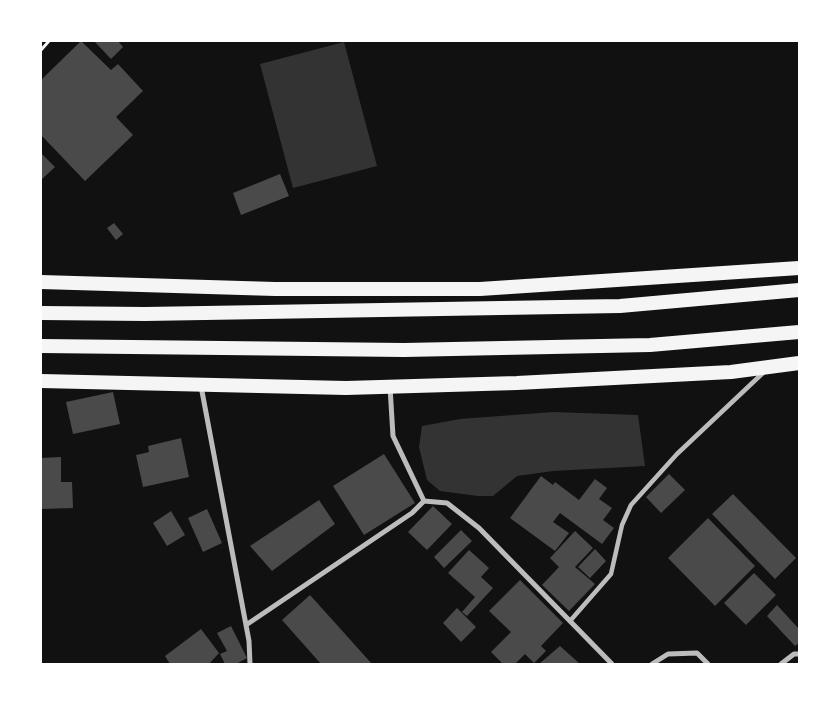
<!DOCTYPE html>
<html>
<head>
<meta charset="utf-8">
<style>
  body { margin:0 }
  #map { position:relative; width:840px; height:705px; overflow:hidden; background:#111; font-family:"DM Sans",sans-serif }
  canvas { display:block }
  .frame { position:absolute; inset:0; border:42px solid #fff; pointer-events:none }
</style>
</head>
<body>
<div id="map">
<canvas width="840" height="705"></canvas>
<div class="frame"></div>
</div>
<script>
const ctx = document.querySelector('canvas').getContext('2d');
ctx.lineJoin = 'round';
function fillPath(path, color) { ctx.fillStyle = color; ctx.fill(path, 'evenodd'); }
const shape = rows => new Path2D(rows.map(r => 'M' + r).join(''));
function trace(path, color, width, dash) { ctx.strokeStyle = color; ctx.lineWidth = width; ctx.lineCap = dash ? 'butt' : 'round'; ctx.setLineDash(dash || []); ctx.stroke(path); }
fillPath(shape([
  [344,42,377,166,293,188,260,64],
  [553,412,638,415,645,466,553,471,517,476,493,496,478,496,440,491,427,480,419,447,422,426,460,419]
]), '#333');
fillPath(shape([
  [81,41,111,70,118,64,143,91,116,117,133,135,85,181,41,135,41,80],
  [94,41,118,41,123,47,111,59],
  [41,153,55,167,41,180],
  [280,174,289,196,241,215,233,193],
  [114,223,123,234,116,240,107,228],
  [113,392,120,424,73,434,66,402],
  [181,438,189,477,143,487,136,455,149,452,148,446],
  [384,454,415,503,364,535,333,486],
  [61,457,61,482,72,482,73,508,41,509,41,458],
  [669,474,685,490,661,513,646,497],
  [541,476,553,485,555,482,579,500,595,479,607,488,599,499,612,508,603,520,614,528,602,544,560,513,553,522,569,533,555,551,510,518],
  [733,494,796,558,775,579,712,514],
  [319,500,335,524,272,571,250,546],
  [433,506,452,524,427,550,408,532],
  [207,509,222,543,203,552,188,518],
  [171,511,185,535,167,546,153,523],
  [708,518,755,566,715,606,668,558],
  [461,530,472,541,444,568,434,557],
  [575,531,593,548,575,567,595,584,569,611,542,585,559,567,550,558],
  [595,549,606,561,590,578,578,567],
  [469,550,489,568,481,577,493,588,467,616,462,612,475,597,448,573],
  [754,573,776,595,746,625,724,603],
  [520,580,563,623,541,646,546,651,534,663,525,654,515,664,503,664,491,652,511,632,489,611],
  [310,595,372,664,321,664,282,620],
  [777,605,799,629,799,643,795,646,767,616],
  [457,608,476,627,461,642,443,623],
  [231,626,247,658,236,664,225,664,220,654,227,651,217,633],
  [201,629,219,653,209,664,170,664,165,656],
  [560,646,580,664,539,664]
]), '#4a4a4a');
trace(shape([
  [41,50,49,41]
]), '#f5f5f5', 3);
trace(shape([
  [570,621,611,574,622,525,631,505,677,454,765,371]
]), '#bcbcbc', 4.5);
trace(shape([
  [201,386,249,641,250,664],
  [424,501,447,503,479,528,612,664],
  [246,625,412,513,424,501,393,436,390,387],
  [652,664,668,654,697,653,708,664],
  [781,664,794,654,799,654]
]), '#bcbcbc', 5);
trace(shape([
  [41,282,275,289,480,289,799,268],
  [41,313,145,314,620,306,799,290],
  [41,346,404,350,650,345,799,332],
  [41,381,346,388,517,383,731,372,799,363]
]), '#f5f5f5', 14);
</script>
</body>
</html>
